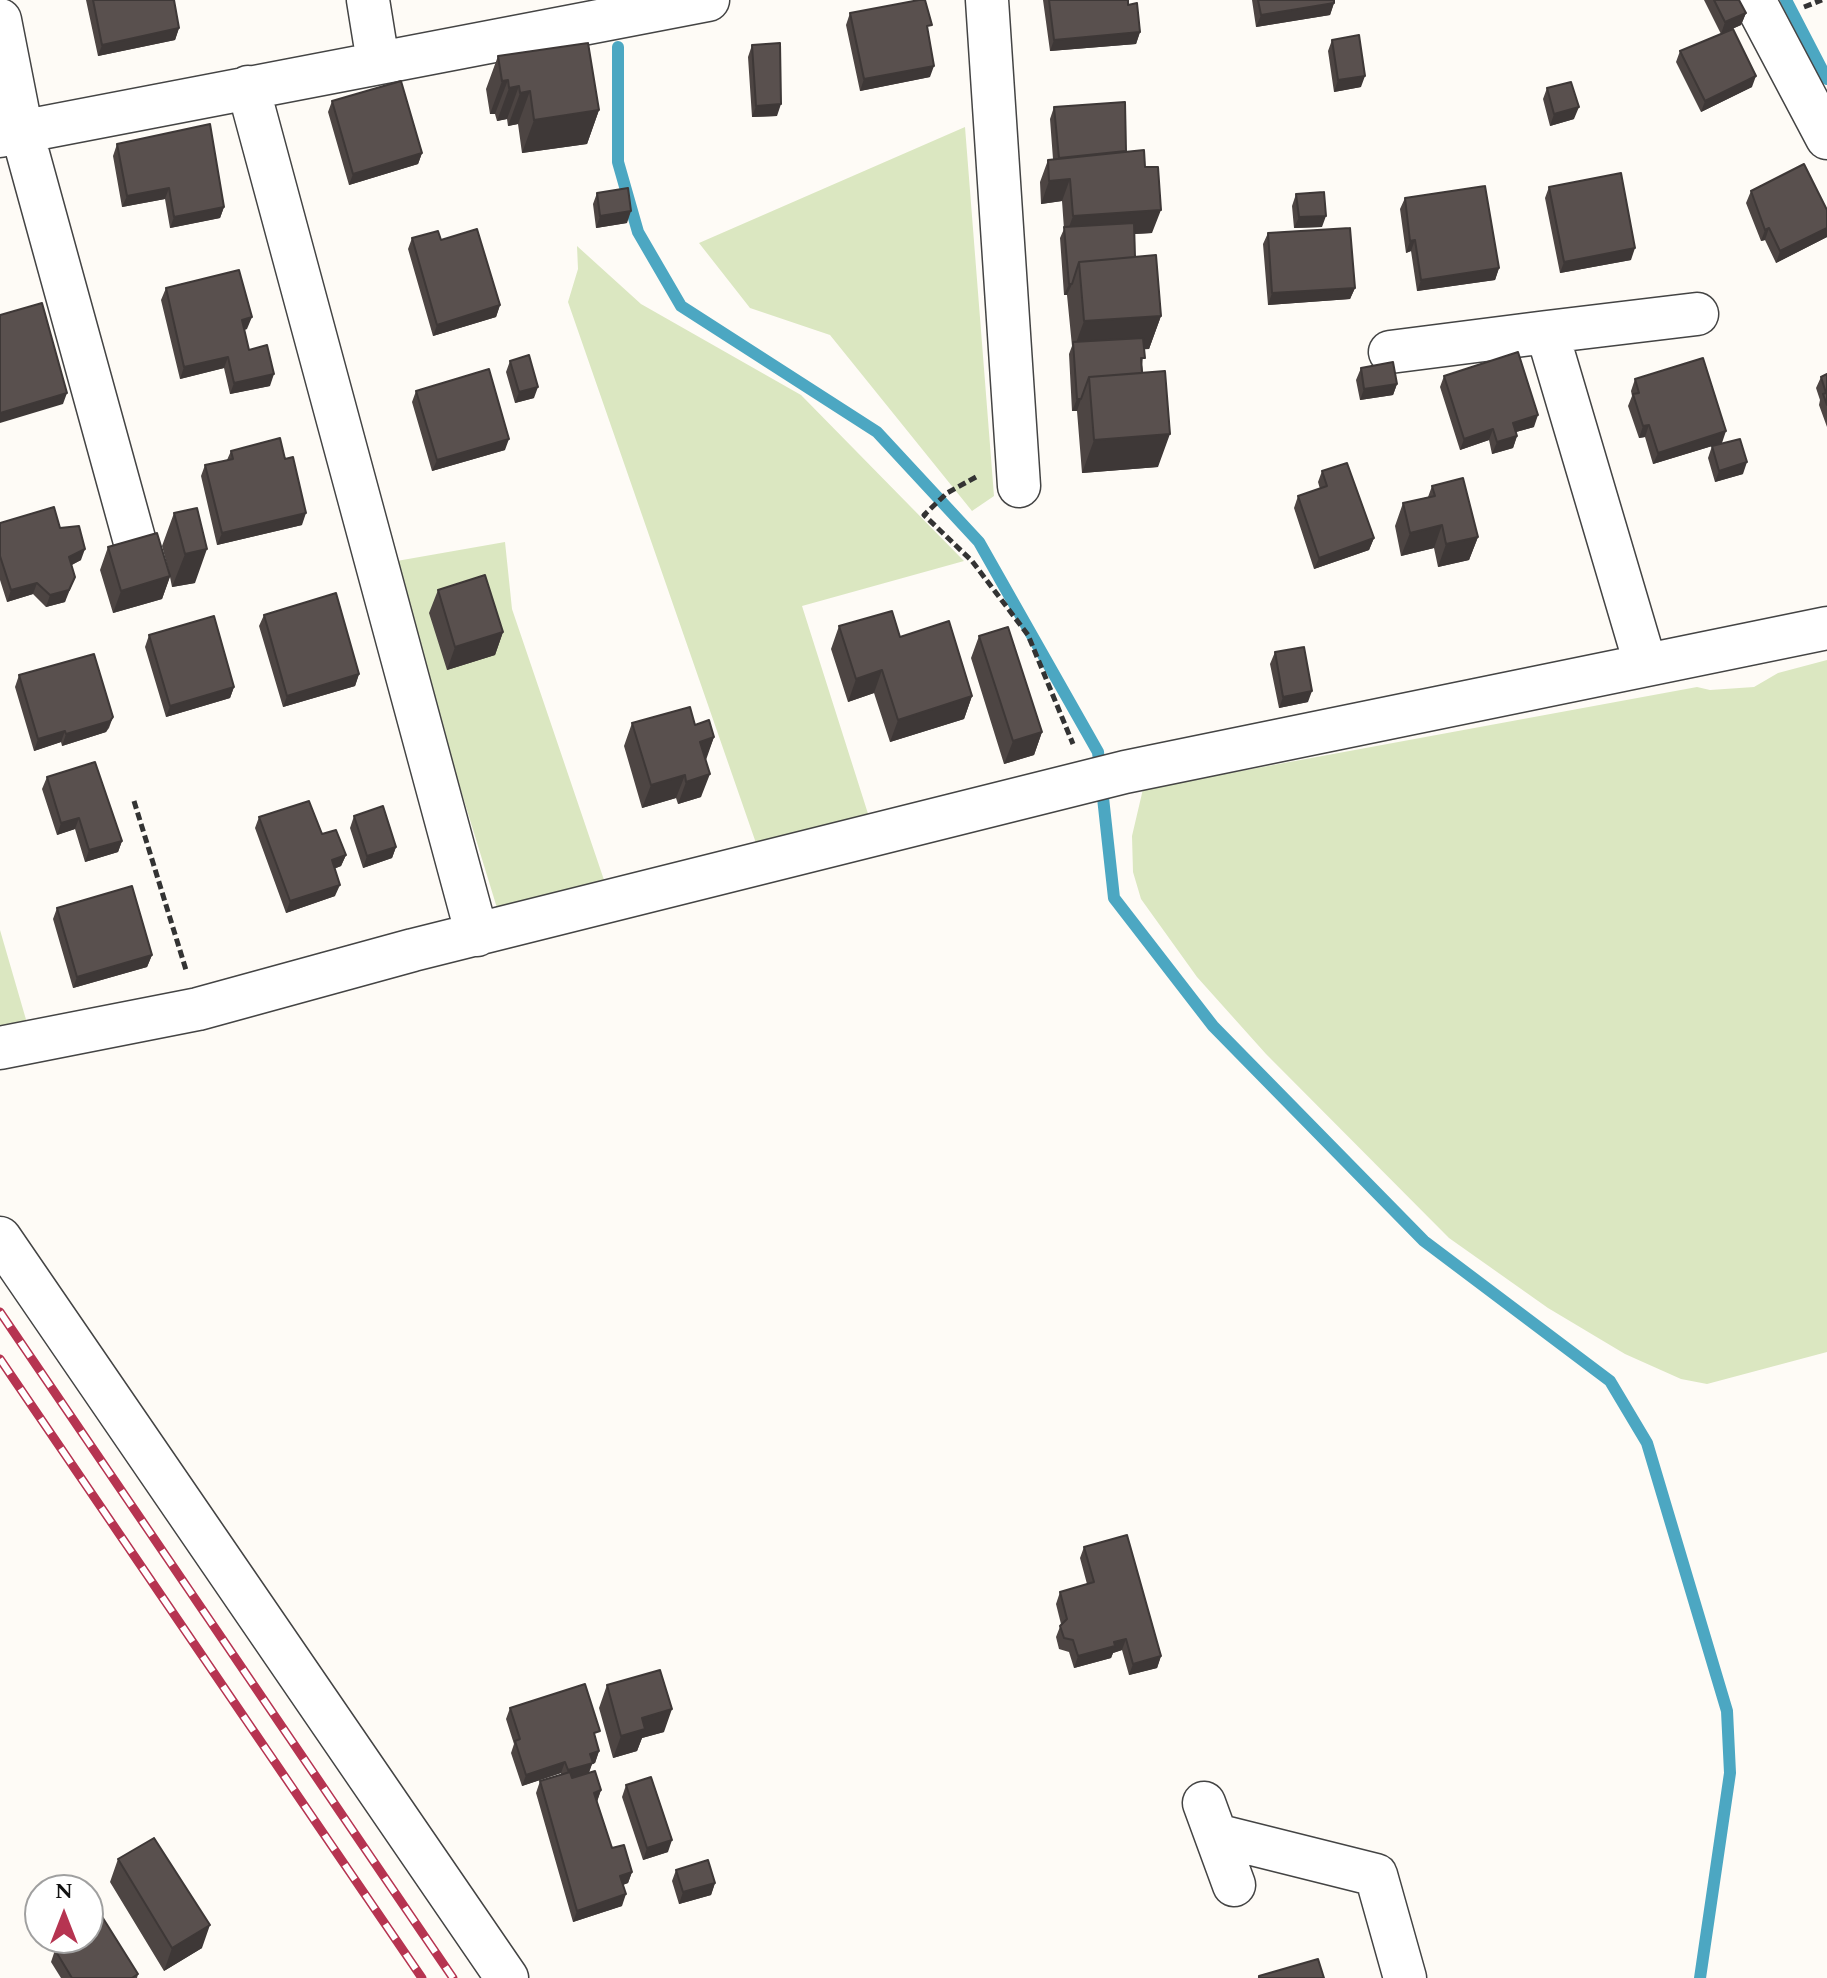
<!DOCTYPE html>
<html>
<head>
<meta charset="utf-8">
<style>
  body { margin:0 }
  #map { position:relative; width:1827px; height:1978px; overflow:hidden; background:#fefbf6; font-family:Spectral,serif }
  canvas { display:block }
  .north { position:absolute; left:24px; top:1874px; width:80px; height:80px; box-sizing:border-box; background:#fff; border:2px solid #a0a0a0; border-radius:50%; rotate:0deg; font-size:22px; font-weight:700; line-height:32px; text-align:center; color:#111 }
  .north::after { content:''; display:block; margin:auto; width:28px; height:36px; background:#b63451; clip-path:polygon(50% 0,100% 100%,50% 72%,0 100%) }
</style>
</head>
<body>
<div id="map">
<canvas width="1827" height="1978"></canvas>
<div class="north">N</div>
</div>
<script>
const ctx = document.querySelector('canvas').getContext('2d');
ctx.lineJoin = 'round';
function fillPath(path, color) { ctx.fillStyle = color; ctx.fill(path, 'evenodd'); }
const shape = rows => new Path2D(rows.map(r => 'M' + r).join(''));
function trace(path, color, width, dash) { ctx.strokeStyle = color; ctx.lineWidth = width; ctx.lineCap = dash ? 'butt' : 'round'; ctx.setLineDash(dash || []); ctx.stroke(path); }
fillPath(shape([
  [965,127,994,496,972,511,830,335,750,308,699,243],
  [577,246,641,304,801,395,964,561,802,606,870,820,757,846,568,302,578,269],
  [505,542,512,609,604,880,497,908,391,562],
  [1827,660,1827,1352,1707,1384,1681,1379,1625,1354,1548,1308,1449,1238,1266,1054,1197,977,1141,899,1133,872,1132,836,1143,789,1697,687,1710,690,1754,687,1778,673],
  [0,930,27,1023,0,1028]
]), '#dbe7c1');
trace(shape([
  [1786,0,1827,79],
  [618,47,618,162,638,232,681,306,877,432,979,542,1098,752,1114,898,1213,1026,1424,1241,1610,1381,1647,1443,1727,1711,1730,1773,1700,1978]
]), '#4ca7c2', 12);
const minor = shape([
  [368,0,378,62],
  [987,0,1019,486],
  [1754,0,1827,138],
  [0,20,22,132,136,546],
  [248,87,477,935],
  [0,136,708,0],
  [1547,332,1697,314],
  [1390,352,1547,332,1645,663],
  [0,1048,198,1009,413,950,1125,772,1827,628],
  [0,1238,507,1978],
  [1204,1803,1234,1885],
  [1216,1835,1376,1875,1405,1978]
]);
trace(minor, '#444', 45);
trace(shape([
  [1804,7,1822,0],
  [976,477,947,493,924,515,972,561,1028,635,1073,744],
  [134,801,186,970]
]), '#333', 5, [8, 4]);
trace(minor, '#fff', 42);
const rail = shape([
  [0,1312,453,1978],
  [0,1359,422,1978]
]);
trace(rail, '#b63451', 9);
trace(rail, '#fff', 6, [18]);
fillPath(shape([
  [86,0,174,0,179,28,175,40,98,56],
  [1043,0,1128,0,1128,5,1140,32,1136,44,1050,51],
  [1252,0,1334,0,1334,3,1330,15,1256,27],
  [1704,0,1739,0,1746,13,1741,25,1727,31,1752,87,1701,112,1676,62,1680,51,1721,34],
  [850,13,928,34,930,77,860,91,846,25],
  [1332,40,1361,87,1334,92,1328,51],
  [752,45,777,116,752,117,748,57],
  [498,56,599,110,587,144,522,153,518,124,508,126,507,119,497,121,495,114,490,114,486,89],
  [1547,88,1574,119,1550,126,1543,99],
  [332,101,422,153,418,164,349,185,328,112],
  [1054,107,1126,151,1145,167,1152,233,1134,234,1135,257,1161,316,1149,349,1144,349,1142,365,1158,467,1082,473,1077,411,1072,411,1069,354,1072,346,1067,295,1064,295,1060,238,1064,229,1062,201,1041,204,1040,182,1048,160,1053,159,1050,119],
  [117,144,224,207,220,218,170,228,165,199,122,207,113,156],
  [1549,187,1631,260,1560,273,1545,198],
  [1751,191,1827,210,1827,237,1776,263,1765,240,1761,241,1746,203],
  [597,193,627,223,596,228,593,204],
  [1296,194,1322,227,1294,228,1292,206],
  [1405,198,1499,268,1495,280,1417,291,1411,251,1406,253,1400,209],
  [1268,233,1355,288,1350,299,1268,305,1263,244],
  [412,238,441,240,500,305,496,317,433,336,408,249],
  [166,288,247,329,244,330,249,350,270,386,230,394,224,368,180,379,161,300],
  [510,361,534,398,515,403,506,372],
  [1361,368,1397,384,1393,395,1360,400,1356,380],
  [1827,374,1827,427,1819,405,1820,400,1816,388,1821,377],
  [1444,376,1534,427,1516,432,1517,436,1513,448,1492,454,1489,440,1460,450,1440,387],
  [1635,379,1722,443,1653,464,1645,437,1639,438,1628,406,1632,396,1631,391],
  [416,391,505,450,432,471,412,402],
  [1712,446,1743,474,1715,482,1708,458],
  [231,451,302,525,217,545,201,476,205,465,227,460],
  [1322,471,1374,538,1369,550,1314,569,1294,508,1298,496,1320,489,1318,482],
  [1432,486,1478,537,1469,560,1438,567,1434,548,1401,556,1395,526,1403,503,1428,497],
  [174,513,195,583,172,587,170,577,162,599,113,613,100,570,108,547,169,572,162,546],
  [0,523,60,528,81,560,72,565,65,602,46,607,33,594,7,602,0,580],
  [438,590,503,632,495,655,447,670,429,613],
  [264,615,359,674,355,686,283,707,259,626],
  [839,626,900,637,972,696,964,719,890,742,874,693,848,702,831,649],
  [149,635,234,687,230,698,166,717,145,647],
  [979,636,1042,732,1034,755,1004,764,971,658],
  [1275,652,1308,702,1279,708,1270,664],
  [19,675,113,717,109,728,106,732,62,746,61,742,34,751,15,687],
  [632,723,695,725,714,737,705,760,701,797,678,804,676,798,642,808,624,746],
  [47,777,122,841,118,852,85,862,75,829,57,835,42,789],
  [354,816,396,847,392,858,363,868,350,828],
  [259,817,322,834,346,855,341,866,334,869,335,896,286,913,255,828],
  [57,908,152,955,147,967,73,988,53,919],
  [1084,1547,1161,1656,1157,1668,1129,1675,1122,1650,1113,1653,1111,1658,1074,1668,1069,1652,1059,1649,1056,1637,1061,1624,1056,1604,1060,1592,1087,1584,1080,1558],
  [607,1685,664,1732,642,1738,637,1751,613,1758,599,1708],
  [510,1708,596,1741,599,1751,595,1763,592,1764,589,1773,601,1790,597,1801,612,1848,632,1872,628,1883,623,1885,622,1906,573,1922,536,1793,540,1781,561,1775,561,1773,522,1786,511,1753,514,1744,506,1719],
  [626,1785,668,1852,643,1860,622,1797],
  [118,1859,202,1948,164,1971,110,1882],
  [676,1870,715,1883,711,1895,679,1904,672,1881],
  [58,1938,88,1938,138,1974,137,1978,61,1978,51,1962,55,1950,61,1946,58,1940]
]), '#4d4543');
fillPath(shape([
  [1334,3,1330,15,1256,27,1261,15],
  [1746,13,1741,25,1721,34,1725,22],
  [179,28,175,40,98,56,102,45],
  [1140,32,1136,44,1050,51,1054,40],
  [934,66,930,77,860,91,864,79],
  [1365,76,1361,87,1334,92,1338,80],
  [1756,76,1752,87,1701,112,1705,101],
  [508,80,495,114,490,114,502,81],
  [519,86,507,119,497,121,509,88],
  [530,91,518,124,508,126,520,93],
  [781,104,777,116,752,117,756,106],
  [1579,107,1574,119,1550,126,1554,114],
  [599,110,587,144,522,153,534,120],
  [422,153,418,164,349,185,353,174],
  [1070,179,1062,201,1041,204,1049,181],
  [169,188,165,199,122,207,127,196],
  [224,207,220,218,170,228,174,217],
  [1161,210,1152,233,1065,238,1073,216],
  [631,211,627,223,596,228,600,216],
  [1326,216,1322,227,1294,228,1299,217],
  [1769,228,1765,240,1761,241,1765,230],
  [1827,228,1827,237,1776,263,1780,251],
  [1415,240,1411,251,1406,253,1410,241],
  [1635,248,1631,260,1560,273,1564,262],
  [1499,268,1495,280,1417,291,1421,280],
  [1069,284,1072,284,1067,295,1064,295],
  [1355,288,1350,299,1268,305,1272,293],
  [500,305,496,317,433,336,437,325],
  [1161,316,1149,349,1074,354,1073,351,1084,321],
  [252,317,247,329,238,331,242,320],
  [228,357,224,368,180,379,184,367],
  [274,374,270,386,230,394,234,383],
  [1397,384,1393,395,1360,400,1364,389],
  [538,387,534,398,515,403,519,392],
  [67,393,63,404,0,423,0,413],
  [1077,399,1081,399,1077,411,1072,411],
  [1538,415,1534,427,1509,434,1513,423],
  [1649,425,1645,437,1639,438,1643,426],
  [1493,429,1489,440,1460,450,1464,439],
  [1726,431,1722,443,1653,464,1658,453],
  [1170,434,1158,467,1082,473,1094,440],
  [1517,436,1513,448,1492,454,1497,442],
  [509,439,505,450,432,471,437,460],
  [1747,462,1743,474,1715,482,1719,471],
  [306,513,302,525,217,545,222,533],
  [1442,525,1434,548,1401,556,1410,533],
  [1478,537,1469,560,1438,567,1446,544],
  [1374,538,1369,550,1314,569,1319,558],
  [85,549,81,560,65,568,69,557],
  [207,549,195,583,172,587,185,554],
  [170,576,162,599,113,613,121,591],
  [75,577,65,602,46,607,50,595],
  [37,583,33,594,7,602,11,590],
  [503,632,495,655,447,670,455,647],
  [882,670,874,693,848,702,856,679],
  [359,674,355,686,283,707,287,696],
  [234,687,230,698,166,717,170,706],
  [1312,691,1308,702,1279,708,1283,697],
  [972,696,964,719,890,742,898,720],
  [113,717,106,732,62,746,66,734],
  [65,731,61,742,34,751,38,739],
  [1042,732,1034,755,1004,764,1013,741],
  [714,737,706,760,692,764,700,742],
  [710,774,701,797,678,804,686,782],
  [685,775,676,798,642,808,651,785],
  [79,818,75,829,57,835,61,823],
  [122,841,118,852,85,862,89,850],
  [396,847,392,858,363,868,367,856],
  [346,855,341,866,327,871,332,860],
  [340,885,335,896,286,913,290,901],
  [152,955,147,967,73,988,77,977],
  [1126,1639,1122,1650,1113,1653,1111,1658,1074,1668,1078,1656,1114,1642],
  [1161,1656,1157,1668,1129,1675,1133,1664],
  [672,1709,664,1732,642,1738,637,1751,613,1758,621,1736,642,1718],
  [599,1751,595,1763,592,1764,588,1774,564,1782,568,1770,590,1754],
  [565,1762,561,1773,522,1786,526,1775],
  [601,1790,597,1802,594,1793],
  [672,1840,668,1852,643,1860,647,1848],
  [632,1872,628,1883,616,1887,620,1876],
  [715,1883,711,1895,679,1904,683,1892],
  [626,1894,622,1906,573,1922,577,1911],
  [210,1925,202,1948,164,1971,172,1948]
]), '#3e3837');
const building = shape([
  [93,0,174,0,179,28,102,45,93,0],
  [919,0,925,0,932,25,927,26,934,66,864,79,850,13,919,0],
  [1049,0,1128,0,1128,5,1137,3,1140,32,1054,40,1049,0],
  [1258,0,1334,0,1334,3,1261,15,1258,0],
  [1714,0,1739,0,1746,13,1725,22,1714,0],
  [1733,29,1756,76,1705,101,1680,51,1733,29],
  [1359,35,1365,76,1338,80,1332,40,1359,35],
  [588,43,599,110,534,120,530,91,520,93,519,86,509,88,508,80,502,81,498,56,588,43],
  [780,43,781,104,756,106,752,45,780,43],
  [401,81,422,153,353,174,332,101,401,81],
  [1571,82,1579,107,1554,114,1547,88,1571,82],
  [1125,102,1126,151,1059,158,1054,107,1125,102],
  [210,124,224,207,174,217,169,188,127,196,117,144,210,124],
  [1144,150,1145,167,1158,167,1161,210,1073,216,1070,179,1049,181,1048,160,1144,150],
  [1804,164,1827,210,1827,228,1780,251,1769,228,1765,230,1751,191,1804,164],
  [1621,173,1635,248,1564,262,1549,187,1621,173],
  [1485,186,1499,268,1421,280,1415,240,1410,241,1405,198,1485,186],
  [628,188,631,211,600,216,597,193,628,188],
  [1324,192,1326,216,1299,217,1296,194,1324,192],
  [1134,223,1135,257,1079,262,1072,284,1069,284,1064,227,1134,223],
  [1350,228,1355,288,1272,293,1268,233,1350,228],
  [477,229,500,305,437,325,412,238,438,231,441,240,477,229],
  [1156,255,1161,316,1084,321,1079,262,1156,255],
  [239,270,252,317,242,320,249,350,267,345,274,374,234,383,228,357,184,367,166,288,239,270],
  [42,303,67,393,0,413,0,315,42,303],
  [1143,338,1145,358,1141,358,1142,373,1089,377,1081,399,1077,399,1073,342,1143,338],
  [1518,352,1538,415,1513,423,1517,436,1497,442,1493,429,1464,439,1444,376,1518,352],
  [529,355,538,387,519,392,510,361,529,355],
  [1703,358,1726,431,1658,453,1649,425,1643,426,1633,394,1639,393,1635,379,1703,358],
  [1393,362,1397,384,1364,389,1361,368,1393,362],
  [489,369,509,439,437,460,416,391,489,369],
  [1165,371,1170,434,1094,440,1089,377,1165,371],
  [1827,374,1827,405,1823,394,1826,393,1821,377,1827,374],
  [280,438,285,459,293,457,306,513,222,533,205,465,233,459,231,451,280,438],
  [1740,439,1747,462,1719,471,1712,446,1740,439],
  [1347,463,1374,538,1319,558,1298,496,1327,486,1322,471,1347,463],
  [1463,478,1478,537,1446,544,1442,525,1410,533,1403,503,1435,496,1432,486,1463,478],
  [54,507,60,528,79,526,85,549,69,557,75,577,69,590,50,595,37,583,11,590,0,556,0,523,54,507],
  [197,508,207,549,185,554,174,513,197,508],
  [157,533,170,576,121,591,108,547,157,533],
  [485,575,503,632,455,647,438,590,485,575],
  [336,593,359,674,287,696,264,615,336,593],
  [892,611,900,637,949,621,972,696,898,720,882,670,856,679,839,626,892,611],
  [214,616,234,687,170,706,149,635,214,616],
  [1008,627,1042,732,1013,741,979,636,1008,627],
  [1304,647,1312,691,1283,697,1275,652,1304,647],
  [94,654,113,717,110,721,66,734,65,731,38,739,19,675,94,654],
  [690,707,695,725,709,720,714,737,700,742,710,774,686,782,685,775,651,785,632,723,690,707],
  [95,762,122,841,89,850,79,818,61,823,47,777,95,762],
  [309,801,322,834,336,830,346,855,332,860,340,885,290,901,259,817,309,801],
  [383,806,396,847,367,856,354,816,383,806],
  [132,886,152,955,77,977,57,908,132,886],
  [1127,1535,1161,1656,1133,1664,1126,1639,1114,1642,1115,1646,1078,1656,1073,1640,1064,1638,1060,1626,1067,1619,1060,1592,1094,1582,1084,1547,1127,1535],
  [660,1670,672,1709,642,1718,645,1729,621,1736,607,1685,660,1670],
  [585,1684,600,1731,594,1733,599,1751,590,1754,593,1763,568,1770,565,1762,526,1775,515,1741,520,1739,510,1708,585,1684],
  [595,1771,601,1790,594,1793,612,1848,624,1845,632,1872,620,1876,626,1894,577,1911,540,1781,570,1772,572,1778,595,1771],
  [651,1777,672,1840,647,1848,626,1785,651,1777],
  [154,1838,210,1925,172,1948,118,1859,154,1838],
  [708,1860,715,1883,683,1892,676,1870,708,1860],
  [96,1907,138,1974,132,1978,72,1978,55,1950,69,1941,68,1938,88,1938,88,1912,96,1907],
  [1318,1959,1324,1978,1259,1978,1259,1976,1318,1959]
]);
fillPath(building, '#59504e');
trace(building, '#3e3837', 2);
</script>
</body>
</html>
